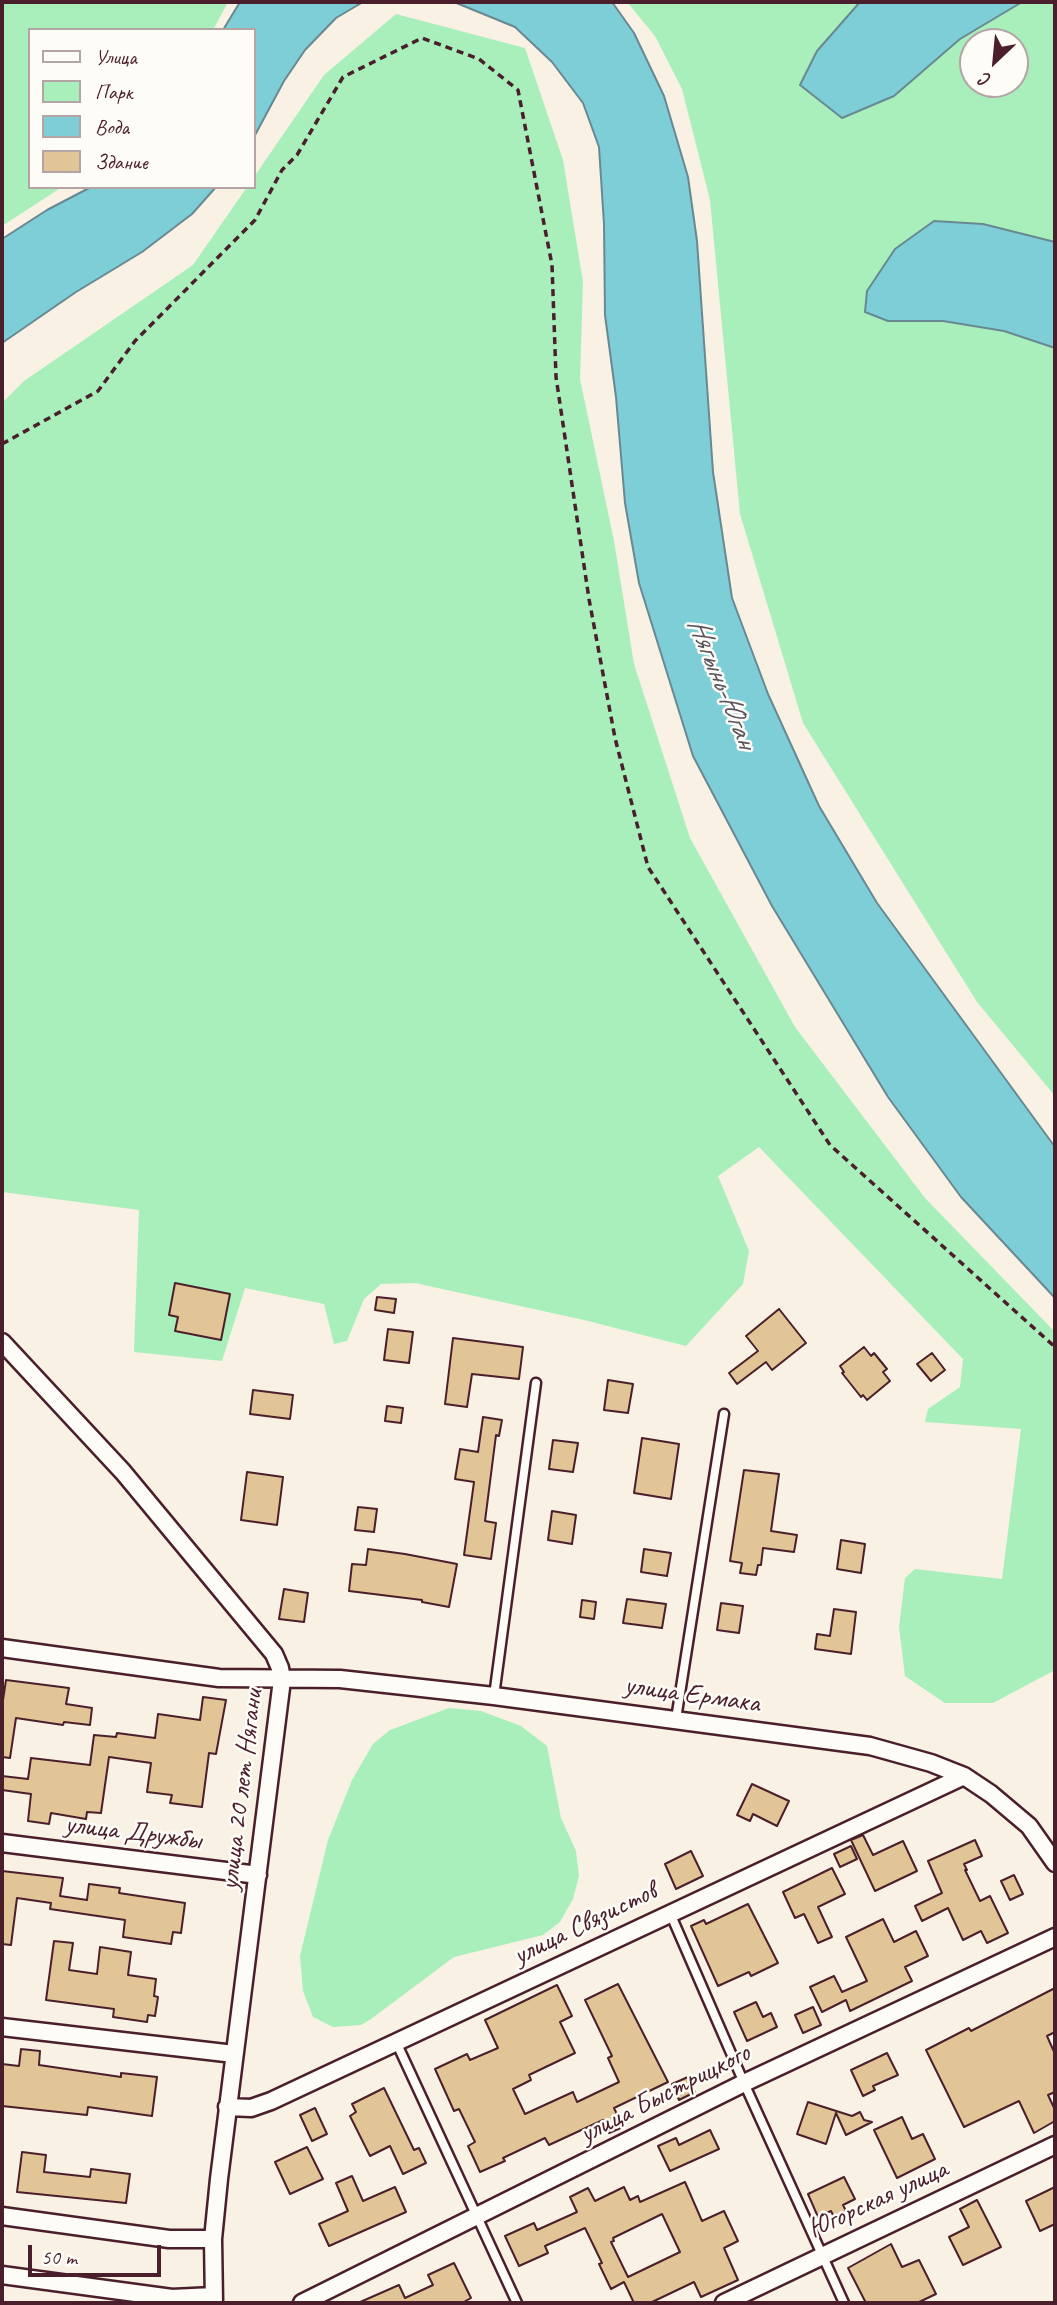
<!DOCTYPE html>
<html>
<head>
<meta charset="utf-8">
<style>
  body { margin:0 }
  #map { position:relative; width:1057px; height:2305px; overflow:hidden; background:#f8f1e4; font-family:Caveat,sans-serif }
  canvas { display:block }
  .frame { position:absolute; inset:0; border:4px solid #4a1f2b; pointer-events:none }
  .legend { position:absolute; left:28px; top:28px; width:228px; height:161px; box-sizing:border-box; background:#fdfcf7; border:2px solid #b5a4a5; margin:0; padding:9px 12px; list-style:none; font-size:21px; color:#4a1f2b }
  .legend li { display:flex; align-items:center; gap:14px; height:35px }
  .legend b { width:35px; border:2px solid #b5a4a5 }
  .north { position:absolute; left:959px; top:28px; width:70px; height:70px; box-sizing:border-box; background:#fdfcf7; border:2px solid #b5a4a5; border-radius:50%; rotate:206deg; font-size:19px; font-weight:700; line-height:28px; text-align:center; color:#4a1f2b }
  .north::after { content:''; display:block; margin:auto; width:24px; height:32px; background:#4a1f2b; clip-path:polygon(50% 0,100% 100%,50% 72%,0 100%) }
  .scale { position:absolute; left:28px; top:2245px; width:133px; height:32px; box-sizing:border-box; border:4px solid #4a1f2b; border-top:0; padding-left:9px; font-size:21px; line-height:24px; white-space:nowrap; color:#4a1f2b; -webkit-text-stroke:5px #fdfcf7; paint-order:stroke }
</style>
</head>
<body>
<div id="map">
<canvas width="1057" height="2305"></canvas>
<div class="frame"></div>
<ul class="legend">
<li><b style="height:9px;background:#fdfcf7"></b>Улица</li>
<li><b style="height:19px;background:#a9efbb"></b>Парк</li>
<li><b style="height:19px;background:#7eced7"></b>Вода</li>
<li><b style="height:19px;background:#e2c596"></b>Здание</li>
</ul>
<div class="north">С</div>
<div class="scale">50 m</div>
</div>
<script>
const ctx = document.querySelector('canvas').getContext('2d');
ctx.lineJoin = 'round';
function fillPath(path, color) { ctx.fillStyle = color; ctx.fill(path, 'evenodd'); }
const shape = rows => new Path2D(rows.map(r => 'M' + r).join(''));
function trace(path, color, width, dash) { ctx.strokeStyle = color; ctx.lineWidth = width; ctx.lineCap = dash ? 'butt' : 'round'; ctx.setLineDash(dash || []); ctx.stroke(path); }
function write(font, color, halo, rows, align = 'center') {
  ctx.font = font + ' Caveat,sans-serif'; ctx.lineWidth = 5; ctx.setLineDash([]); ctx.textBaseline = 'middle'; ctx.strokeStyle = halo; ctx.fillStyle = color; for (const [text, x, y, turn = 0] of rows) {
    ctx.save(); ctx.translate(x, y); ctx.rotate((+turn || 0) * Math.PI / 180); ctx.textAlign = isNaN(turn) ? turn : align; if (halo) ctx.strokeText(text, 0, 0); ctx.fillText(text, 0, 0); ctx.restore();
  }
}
fillPath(shape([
  [2,2,228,2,213,30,30,30,30,187,62,187,2,226],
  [627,2,860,2,817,51,894,96,960,39,1014,5,1022,2,1055,2,1055,242,983,224,888,321,943,321,1004,331,1055,348,1055,1096,977,1002,803,723,740,514,710,200,682,89,655,36],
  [973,42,1015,42,1015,84,973,84],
  [396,14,525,48,563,160,583,282,580,379,614,541,634,664,690,838,795,1027,925,1198,1055,1332,1055,1670,993,1703,945,1703,905,1676,899,1627,905,1578,915,1569,1002,1579,1021,1429,925,1422,928,1409,960,1387,963,1359,759,1147,718,1176,749,1251,743,1284,686,1346,584,1320,415,1283,381,1284,364,1299,347,1341,334,1344,324,1304,245,1288,222,1361,134,1352,139,1210,2,1192,2,403,24,381,193,265,247,187,254,187,254,177,324,75],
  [449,1708,481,1711,521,1726,547,1746,561,1818,576,1851,579,1876,573,1899,560,1922,543,1935,454,1957,371,2019,361,2025,333,2027,313,2017,303,1991,300,1956,328,1840,352,1780,373,1744,390,1730]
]), '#a9efbb');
const water = shape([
  [240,2,363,2,336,18,305,50,284,81,254,137,254,30,223,30,240,2],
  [454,2,612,2,634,33,664,96,688,177,697,241,713,472,732,598,768,694,819,806,877,903,1055,1147,1055,1298,961,1197,888,1097,772,906,693,756,639,583,625,503,616,397,605,315,604,224,599,147,583,103,552,62,515,27,454,2],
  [860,2,1022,2,960,39,894,96,842,118,800,85,817,51,860,2],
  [91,187,216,187,192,214,142,252,76,292,2,343,2,239,47,210,91,187],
  [934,221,983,224,1055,242,1055,348,1004,331,943,321,888,321,865,312,867,291,895,249,934,221]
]);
fillPath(water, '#7eced7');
trace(water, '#698892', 2);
const building = shape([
  [175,1283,230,1294,221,1340,175,1331,178,1317,169,1315,175,1283],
  [377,1297,396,1299,394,1313,375,1310,377,1297],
  [779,1309,806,1343,772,1370,766,1362,737,1384,729,1373,758,1351,746,1336,779,1309],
  [388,1329,413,1332,409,1363,384,1360,388,1329],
  [453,1338,523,1347,519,1379,472,1374,467,1407,445,1404,453,1338],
  [864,1347,871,1356,874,1353,887,1369,883,1372,890,1381,867,1400,863,1395,861,1397,842,1373,844,1372,840,1366,864,1347],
  [932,1353,945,1370,931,1381,917,1364,932,1353],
  [608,1380,633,1384,628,1413,604,1410,608,1380],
  [253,1390,293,1395,290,1419,250,1414,253,1390],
  [387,1406,403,1408,401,1423,385,1421,387,1406],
  [483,1417,502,1420,499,1436,496,1435,485,1521,496,1523,491,1559,464,1555,474,1482,455,1479,460,1449,478,1452,483,1417],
  [642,1438,679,1444,671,1499,634,1493,642,1438],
  [553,1440,578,1443,573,1472,549,1469,553,1440],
  [744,1470,779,1474,771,1531,797,1535,794,1552,763,1548,761,1565,758,1565,756,1575,740,1573,742,1563,730,1561,744,1470],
  [247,1472,283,1477,277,1525,241,1520,247,1472],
  [358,1507,377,1509,374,1532,355,1530,358,1507],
  [552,1511,576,1515,572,1544,548,1540,552,1511],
  [841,1540,865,1544,861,1573,837,1569,841,1540],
  [368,1549,405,1554,457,1564,449,1607,422,1602,422,1600,349,1591,352,1564,366,1565,368,1549],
  [644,1549,671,1553,667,1576,641,1572,644,1549],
  [284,1589,308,1593,304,1622,279,1619,284,1589],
  [627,1599,666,1604,662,1628,623,1623,627,1599],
  [582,1600,596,1602,594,1619,580,1617,582,1600],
  [721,1603,743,1606,739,1633,717,1630,721,1603],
  [834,1609,856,1612,851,1654,815,1649,817,1634,830,1636,834,1609],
  [6,1680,69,1688,66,1704,92,1708,90,1725,64,1722,63,1725,16,1718,10,1758,2,1757,2,1707,6,1680],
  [203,1697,226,1700,216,1754,209,1753,202,1807,170,1803,172,1795,147,1792,151,1763,109,1757,101,1813,87,1812,86,1819,51,1813,49,1824,28,1821,31,1794,2,1790,2,1776,28,1779,31,1758,90,1765,94,1735,116,1737,117,1733,155,1738,158,1714,200,1720,203,1697],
  [752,1784,789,1801,777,1826,753,1814,750,1821,737,1815,752,1784],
  [863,1835,873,1855,903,1841,917,1871,875,1891,851,1840,863,1835],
  [975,1840,982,1856,964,1864,967,1870,965,1870,980,1901,990,1896,1008,1933,987,1943,981,1931,963,1940,948,1908,922,1921,915,1906,942,1893,928,1861,975,1840],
  [851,1846,857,1859,840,1867,834,1854,851,1846],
  [691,1851,703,1876,676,1889,665,1864,691,1851],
  [832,1868,845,1894,818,1907,832,1937,818,1943,804,1914,795,1918,783,1892,832,1868],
  [2,1871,63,1878,60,1896,87,1900,89,1884,120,1888,119,1893,185,1903,181,1933,173,1932,171,1944,123,1937,125,1920,50,1909,51,1903,17,1898,11,1945,2,1944,2,1871],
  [1014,1875,1023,1894,1010,1900,1001,1881,1014,1875],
  [748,1904,778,1963,751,1976,749,1972,718,1986,691,1926,704,1920,706,1924,748,1904],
  [883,1919,894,1942,916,1931,928,1956,905,1967,912,1981,850,2011,846,2000,822,2012,810,1987,834,1976,842,1992,867,1981,846,1937,883,1919],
  [54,1941,73,1943,69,1970,97,1974,100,1947,131,1952,128,1975,156,1979,154,1996,158,1997,155,2016,148,2015,147,2022,113,2017,114,2009,46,2000,54,1941],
  [618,1984,668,2082,614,2108,623,2127,609,2133,603,2120,549,2145,545,2138,503,2158,505,2161,480,2172,468,2146,475,2142,459,2109,454,2111,435,2069,467,2054,470,2060,498,2048,485,2020,557,1985,572,2016,560,2022,575,2053,529,2075,531,2080,513,2089,525,2114,573,2092,577,2102,619,2082,608,2058,612,2056,585,2000,618,1984],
  [1055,1988,1055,2032,1047,2036,1055,2054,1055,2092,1048,2095,1055,2110,1055,2121,1034,2133,1019,2101,964,2127,926,2050,969,2028,971,2031,1055,1988],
  [756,2002,763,2017,771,2013,777,2027,747,2041,734,2012,756,2002],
  [813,2007,821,2025,803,2033,795,2015,813,2007],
  [21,2049,40,2051,39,2065,121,2077,121,2073,157,2077,152,2116,88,2107,87,2115,2,2106,2,2064,19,2066,21,2049],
  [887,2053,898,2075,873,2086,875,2090,863,2096,851,2070,887,2053],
  [688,2077,695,2092,679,2100,672,2084,688,2077],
  [384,2088,414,2150,419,2148,426,2163,403,2174,390,2146,370,2156,350,2116,356,2112,352,2104,384,2088],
  [808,2102,852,2116,860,2112,864,2120,872,2122,846,2135,836,2113,826,2144,797,2134,808,2102],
  [315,2108,327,2134,312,2141,300,2115,315,2108],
  [902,2117,912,2139,923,2134,935,2159,897,2178,874,2130,902,2117],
  [710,2130,719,2149,670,2171,658,2146,676,2138,679,2145,710,2130],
  [307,2147,323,2179,290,2194,275,2162,307,2147],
  [22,2152,46,2155,44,2172,90,2177,91,2169,130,2174,126,2203,17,2192,22,2152],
  [352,2176,363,2201,395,2187,406,2212,329,2246,319,2224,348,2211,336,2183,352,2176],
  [844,2177,855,2199,843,2205,846,2211,834,2217,831,2211,818,2217,808,2194,844,2177],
  [685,2182,702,2221,724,2211,738,2241,724,2248,738,2280,701,2297,694,2282,650,2303,634,2303,624,2282,611,2289,599,2264,602,2263,585,2228,545,2246,548,2253,519,2266,505,2236,534,2223,537,2230,577,2212,570,2197,588,2188,595,2201,624,2187,630,2200,638,2196,640,2202,685,2182],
  [662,2214,680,2252,628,2277,611,2242,614,2241,613,2238,662,2214],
  [1055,2187,1055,2224,1040,2231,1026,2201,1055,2187],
  [977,2200,1001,2247,963,2265,949,2237,969,2227,960,2209,977,2200],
  [891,2244,902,2267,919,2260,936,2294,917,2303,866,2303,848,2268,891,2244],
  [454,2263,471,2298,462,2303,358,2303,399,2285,405,2298,433,2285,428,2275,454,2263]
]);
fillPath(building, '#e2c596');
trace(building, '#4a1f2b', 2);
const lane = shape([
  [494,1696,536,1383],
  [676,1719,724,1414],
  [670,1913,744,2083,844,2303],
  [397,2044,517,2303]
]);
const street = shape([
  [2,1342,123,1472,274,1654,280,1668,282,1680,219,2179,213,2239,214,2303],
  [2,1648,219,1678,340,1679,494,1696,870,1746,931,1763,964,1776,991,1794,1029,1826,1055,1863],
  [2,1843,258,1875],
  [2,2027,234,2054],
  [227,2107,251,2108,271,2101,964,1776],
  [2,2216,169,2239,213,2239],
  [2,2275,172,2298,213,2296],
  [302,2303,744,2083,1055,1937],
  [724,2303,1055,2145]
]);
trace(lane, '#4a1f2b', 13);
trace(street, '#4a1f2b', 21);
trace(shape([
  [2,444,98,391,135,341,255,220,282,170,297,155,343,77,422,38,479,59,518,90,552,265,556,377,589,599,615,738,648,867,830,1145,1055,1347]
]), '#4a1f2b', 3.5, [7, 5]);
trace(lane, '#fdfcf7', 8);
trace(street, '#fdfcf7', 16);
write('28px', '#4a1f2b', '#fdfcf7', [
  ["улица Ермака",692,1695,8],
  ["улица 20 лет Нягани",242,1790,-83],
  ["улица Дружбы",133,1833,7],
  ["улица Связистов",585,1924,-26],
  ["улица Быстрицкого",665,2094,-27],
  ["Югорская улица",878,2200,-25]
]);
write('italic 30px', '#5a545f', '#fdfcf7', [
  ["Нягынь-Юган",721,683,68]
]);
</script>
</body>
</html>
